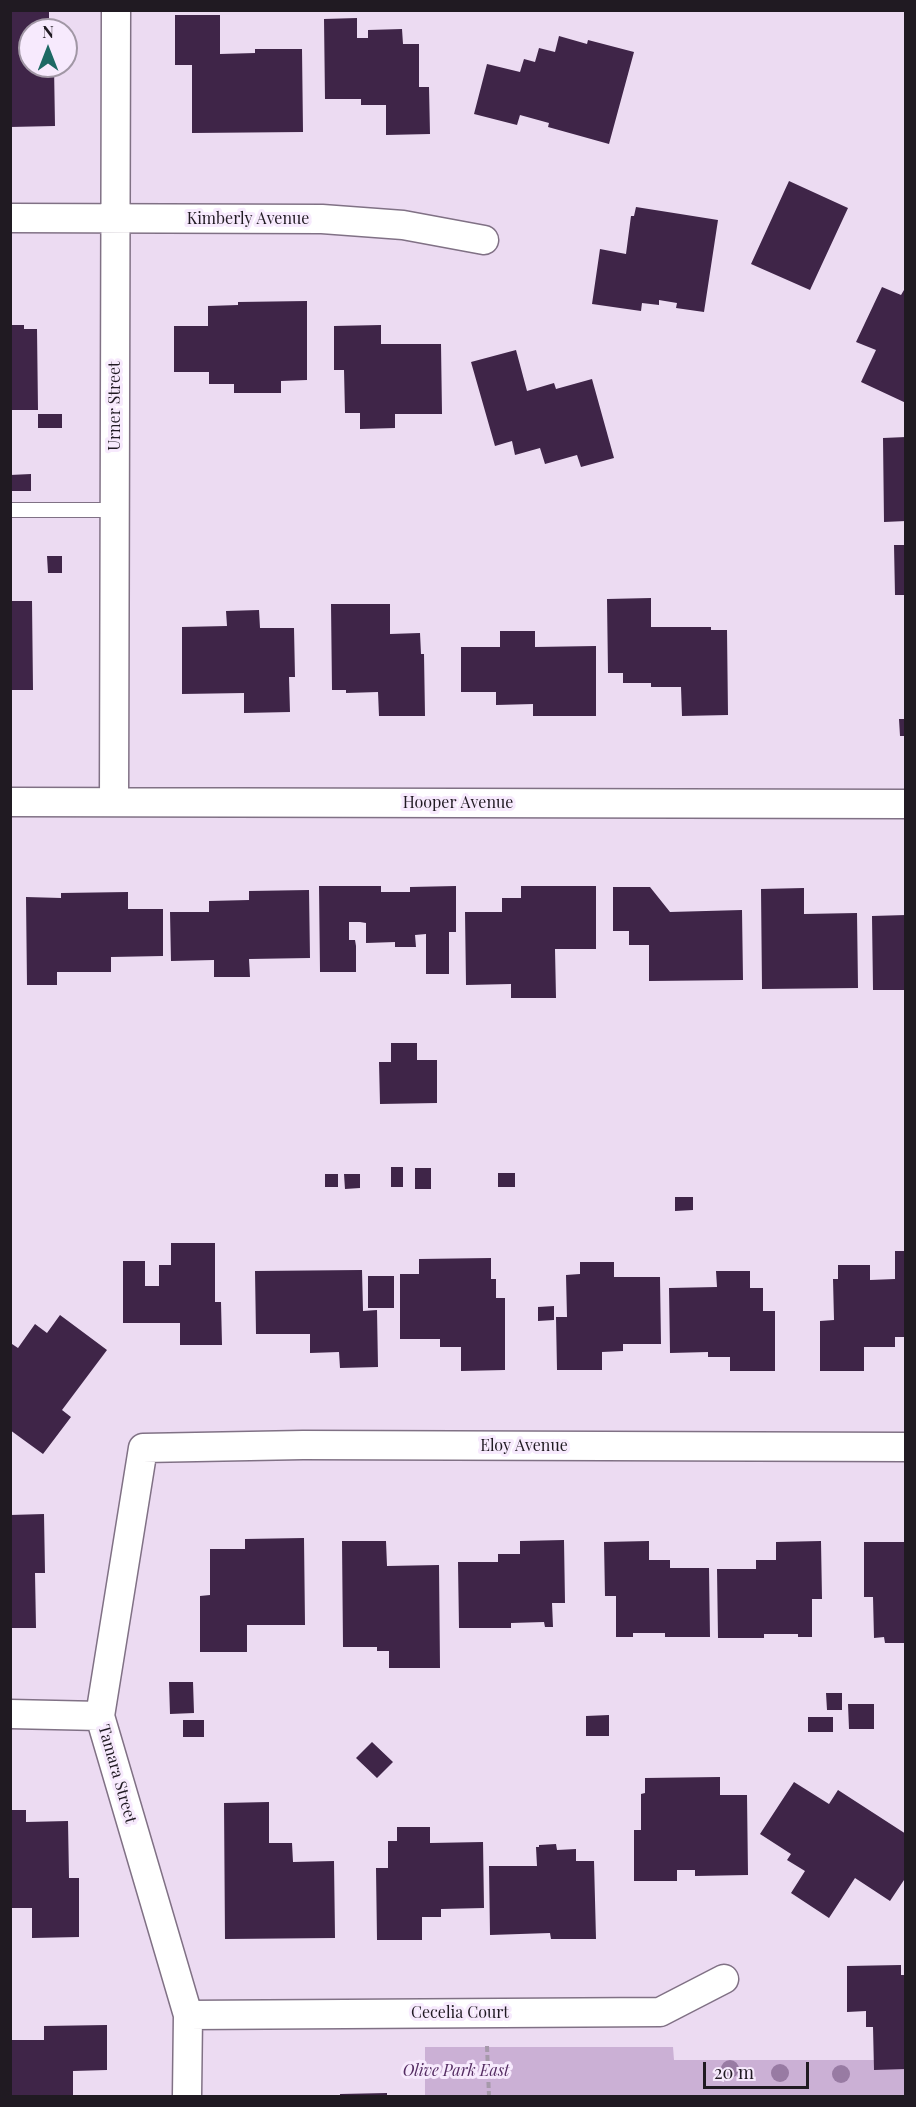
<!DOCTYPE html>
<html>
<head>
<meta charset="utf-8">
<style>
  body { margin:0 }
  #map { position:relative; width:916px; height:2107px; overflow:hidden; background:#ecdbf2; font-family:"Playfair Display",serif }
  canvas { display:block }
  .frame { position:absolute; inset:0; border:12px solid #201a22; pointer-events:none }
  .north { position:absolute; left:18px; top:18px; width:60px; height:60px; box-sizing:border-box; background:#f7eafd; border:2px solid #a197a5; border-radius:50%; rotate:0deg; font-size:16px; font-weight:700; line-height:24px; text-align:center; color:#201a22 }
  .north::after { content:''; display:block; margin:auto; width:21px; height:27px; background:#1d6964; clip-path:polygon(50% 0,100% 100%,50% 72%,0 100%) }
  .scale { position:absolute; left:703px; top:2062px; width:106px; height:27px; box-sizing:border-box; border:3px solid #201a22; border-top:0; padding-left:8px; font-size:18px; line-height:21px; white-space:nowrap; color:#201a22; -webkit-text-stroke:4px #f7eafd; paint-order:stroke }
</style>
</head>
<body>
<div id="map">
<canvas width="916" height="2107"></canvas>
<div class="frame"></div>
<div class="north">N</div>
<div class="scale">20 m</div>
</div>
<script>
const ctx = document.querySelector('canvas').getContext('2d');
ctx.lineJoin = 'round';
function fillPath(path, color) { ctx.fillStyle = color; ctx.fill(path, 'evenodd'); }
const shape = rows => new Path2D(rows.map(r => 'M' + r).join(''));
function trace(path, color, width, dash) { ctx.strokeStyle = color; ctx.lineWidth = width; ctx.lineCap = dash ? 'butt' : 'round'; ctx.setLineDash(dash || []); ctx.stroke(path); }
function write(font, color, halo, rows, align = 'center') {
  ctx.font = font + ' "Playfair Display",serif'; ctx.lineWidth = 6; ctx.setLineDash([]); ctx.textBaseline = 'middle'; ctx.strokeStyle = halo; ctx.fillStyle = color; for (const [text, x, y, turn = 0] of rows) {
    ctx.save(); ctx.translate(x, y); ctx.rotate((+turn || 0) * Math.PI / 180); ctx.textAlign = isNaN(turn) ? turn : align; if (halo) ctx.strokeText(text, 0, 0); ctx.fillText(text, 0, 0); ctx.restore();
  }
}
fillPath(shape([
  [425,2047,673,2047,674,2060,905,2060,905,2096,425,2096]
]), '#cbb0d5');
fillPath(shape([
  [10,10,49,10,49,30,30,30,30,66,54,66,55,126,10,127],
  [175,15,220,15,220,54,255,53,255,49,302,49,303,132,192,133,192,65,175,65],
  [357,18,357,38,368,38,368,30,402,29,403,44,419,44,419,87,429,87,430,134,386,135,386,105,361,105,361,99,325,99,324,19],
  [559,36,587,44,588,40,634,52,609,144,548,127,549,123,520,115,517,125,474,114,487,64,520,72,524,59,535,62,539,48,555,52],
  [789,181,848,208,810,290,751,264],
  [636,207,718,220,704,312,676,308,677,303,659,300,659,305,642,303,641,311,592,304,600,249,626,254,631,216,634,216],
  [882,287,901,295,904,290,906,290,906,403,861,382,876,350,856,342],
  [307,301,307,380,281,381,281,393,234,393,234,384,209,384,209,372,174,372,174,326,208,326,208,306,238,305,238,302],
  [10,325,24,325,24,329,37,329,38,410,10,410],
  [381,325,381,344,441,344,442,414,395,414,395,428,360,429,360,413,345,413,344,370,334,370,334,326],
  [516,350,527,391,554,383,556,389,592,379,614,458,581,467,577,455,545,464,540,448,515,455,512,441,495,446,471,362],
  [38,414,62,414,62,428,38,428],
  [906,437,906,521,884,522,883,438],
  [31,474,31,491,10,491,10,475],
  [894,545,906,545,906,595,895,595],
  [47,556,62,556,62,573,48,573],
  [651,598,651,627,711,627,711,630,727,630,728,715,682,716,681,687,651,687,651,683,623,683,623,673,608,673,607,599],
  [10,601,32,601,33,690,10,690],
  [331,604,390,604,390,634,420,633,421,654,424,654,425,716,379,716,378,692,346,693,346,690,332,690],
  [259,610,260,628,294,628,295,677,289,677,290,712,244,713,244,693,182,694,182,627,227,626,226,611],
  [500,631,535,631,535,647,596,646,596,716,533,716,533,704,496,705,496,692,461,692,461,647,500,647],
  [899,719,906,719,906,736,900,736],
  [319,886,381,886,381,892,410,892,410,887,456,886,456,932,449,932,449,974,426,974,426,934,415,935,416,947,395,947,395,942,366,943,366,923,360,922,349,922,349,940,355,940,356,946,356,972,320,972],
  [521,886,596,886,596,949,555,949,556,998,511,998,511,984,466,985,465,912,502,912,502,898,521,898],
  [613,887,650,887,670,912,742,910,743,980,649,981,649,945,629,945,629,931,613,931],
  [804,888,804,914,857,913,858,988,762,989,761,889],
  [309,890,310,958,249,959,250,977,214,977,214,960,171,961,170,912,209,912,209,901,249,900,249,891],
  [128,892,128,909,163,909,163,956,111,957,111,972,57,972,57,985,27,985,26,897,61,898,61,893],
  [906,915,906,990,873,990,872,916],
  [391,1043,417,1043,417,1060,437,1060,437,1103,380,1104,379,1062,391,1062],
  [391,1167,403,1167,403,1187,391,1187],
  [415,1168,431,1168,431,1189,415,1189],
  [498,1173,515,1173,515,1187,498,1187],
  [325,1174,338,1174,338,1187,325,1187],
  [344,1174,360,1174,360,1188,345,1189],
  [675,1197,693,1197,693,1210,675,1211],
  [171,1243,215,1243,215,1302,221,1302,222,1345,180,1345,180,1323,123,1323,123,1261,145,1261,145,1286,159,1286,159,1265,171,1265],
  [895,1251,906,1251,906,1337,895,1337,895,1347,864,1347,864,1371,820,1371,820,1321,834,1320,833,1279,838,1279,838,1265,870,1265,870,1280,895,1279],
  [491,1258,491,1279,496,1279,496,1298,505,1298,505,1370,461,1371,461,1347,440,1347,440,1339,400,1339,400,1274,419,1274,419,1259],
  [580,1262,614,1262,614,1277,660,1277,661,1344,623,1344,623,1351,602,1352,602,1370,557,1370,556,1317,567,1317,566,1275,580,1274],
  [362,1270,363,1311,377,1310,378,1367,340,1368,339,1352,310,1353,310,1334,256,1334,255,1271],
  [716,1271,750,1271,750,1288,763,1288,763,1311,775,1311,775,1371,730,1371,730,1357,708,1357,708,1352,670,1353,669,1288,717,1287],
  [368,1276,394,1276,394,1308,368,1308],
  [554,1306,554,1320,538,1321,538,1307],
  [60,1315,107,1350,62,1410,71,1417,43,1454,10,1430,10,1347,12,1344,18,1348,35,1324,47,1333],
  [44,1514,45,1573,35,1573,36,1628,10,1628,10,1515],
  [304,1538,305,1625,247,1625,247,1652,200,1652,200,1596,210,1595,210,1549,245,1549,245,1539],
  [564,1540,565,1603,552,1603,553,1627,545,1627,544,1622,511,1623,511,1628,459,1628,458,1562,498,1562,498,1554,520,1554,520,1541],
  [342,1541,386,1541,387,1566,439,1565,440,1668,389,1668,389,1651,377,1651,377,1647,343,1647],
  [649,1541,649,1560,670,1560,670,1568,709,1568,710,1637,665,1637,665,1633,633,1633,633,1637,616,1637,616,1596,605,1596,604,1542],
  [821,1541,822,1599,812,1599,812,1637,798,1637,798,1634,764,1634,764,1638,718,1638,717,1569,756,1569,756,1560,776,1560,776,1542],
  [864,1542,906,1542,906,1643,885,1643,884,1637,874,1638,873,1597,864,1597],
  [169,1682,193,1682,194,1713,170,1714],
  [826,1693,842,1693,842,1710,827,1710],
  [848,1704,874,1704,874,1729,849,1729],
  [609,1715,609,1736,586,1736,586,1716],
  [808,1717,833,1717,833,1732,808,1732],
  [183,1720,204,1720,204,1737,183,1737],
  [372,1742,393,1762,377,1778,356,1758],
  [720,1777,720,1795,747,1795,748,1875,695,1876,695,1870,677,1870,677,1881,634,1881,634,1830,641,1830,641,1794,645,1793,645,1778],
  [794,1782,829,1804,838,1790,906,1834,906,1877,890,1901,855,1878,829,1918,791,1893,805,1871,787,1860,791,1854,760,1834],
  [269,1802,269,1843,292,1843,293,1862,334,1861,335,1938,225,1939,224,1803],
  [10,1810,26,1810,26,1822,68,1821,69,1878,79,1878,79,1937,32,1938,32,1908,10,1908],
  [397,1827,430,1827,430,1843,483,1842,484,1908,441,1909,441,1917,422,1917,422,1940,377,1940,376,1868,388,1868,388,1841,397,1841],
  [556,1844,557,1850,576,1849,576,1861,594,1861,596,1939,551,1939,550,1933,490,1935,489,1866,537,1866,536,1847,539,1847,539,1845],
  [901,1965,901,1975,906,1975,906,2069,874,2070,873,2027,866,2027,866,2011,847,2012,847,1966],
  [107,2025,107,2070,73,2071,73,2096,10,2096,10,2040,44,2040,44,2026],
  [387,2093,387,2096,340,2096,340,2094]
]), '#3f2548');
const service = shape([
  [10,510,115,510]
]);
const minor = shape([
  [10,218,322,219,403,225,484,240],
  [10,802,906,804],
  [114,802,116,10],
  [10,1714,100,1716],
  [188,2015,660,2012,724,1979],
  [187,2096,188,2015,100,1716,143,1448,303,1445,906,1447]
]);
trace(service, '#807185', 16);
trace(minor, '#807185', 31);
trace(shape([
  [487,2046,489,2096]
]), '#a699aa', 4, [6, 3]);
trace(service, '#fff', 14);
trace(minor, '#fff', 28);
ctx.fillStyle = '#987ba3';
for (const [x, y] of [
  [730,2069],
  [780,2073],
  [841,2074]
]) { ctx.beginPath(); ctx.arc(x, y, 9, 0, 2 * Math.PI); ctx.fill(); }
write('16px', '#201a22', '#f7eafd', [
  ["Kimberly Avenue",248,219],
  ["Urner Street",115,406,-90],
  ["Hooper Avenue",458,803],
  ["Eloy Avenue",524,1446],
  ["Tamara Street",117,1774,74],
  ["Cecelia Court",460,2013]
]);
write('italic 16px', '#542c62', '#f7eafd', [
  ["Olive Park East",456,2071]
]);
</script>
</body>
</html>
